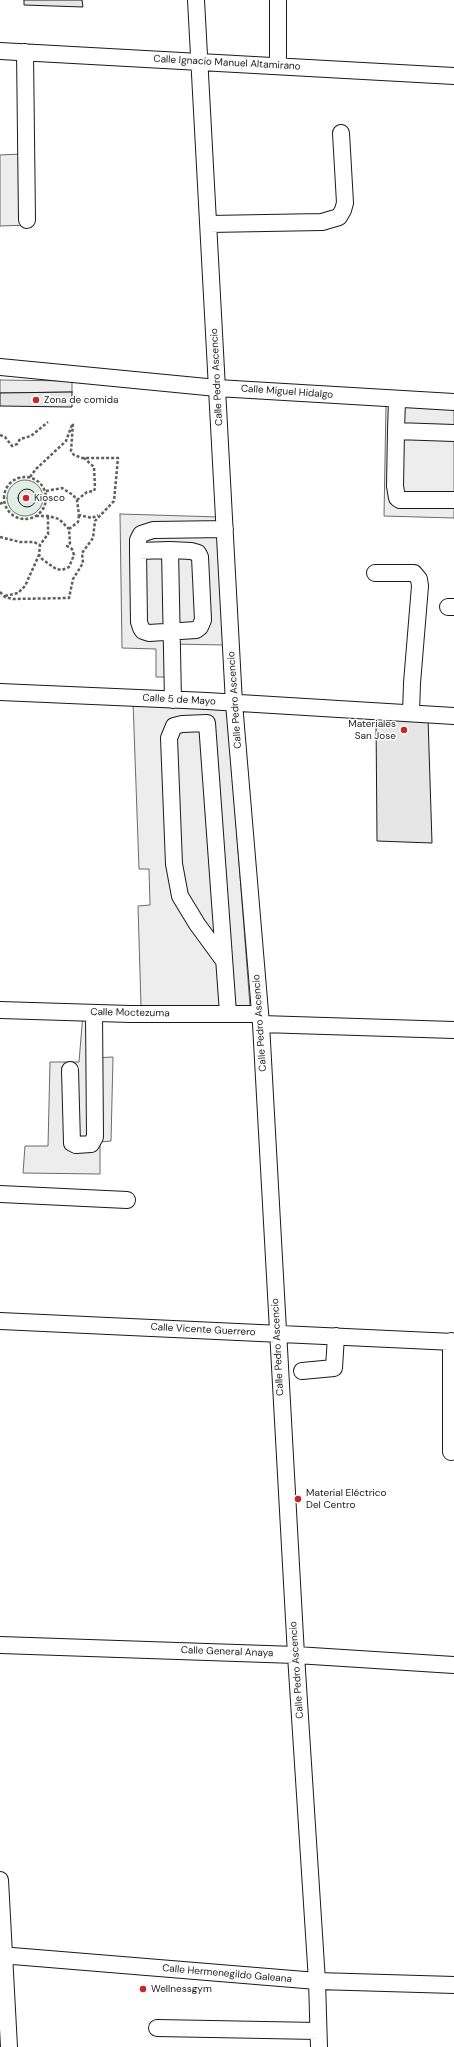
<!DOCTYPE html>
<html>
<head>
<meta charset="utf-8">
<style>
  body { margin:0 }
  canvas { display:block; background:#fff }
</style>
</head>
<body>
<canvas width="454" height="2047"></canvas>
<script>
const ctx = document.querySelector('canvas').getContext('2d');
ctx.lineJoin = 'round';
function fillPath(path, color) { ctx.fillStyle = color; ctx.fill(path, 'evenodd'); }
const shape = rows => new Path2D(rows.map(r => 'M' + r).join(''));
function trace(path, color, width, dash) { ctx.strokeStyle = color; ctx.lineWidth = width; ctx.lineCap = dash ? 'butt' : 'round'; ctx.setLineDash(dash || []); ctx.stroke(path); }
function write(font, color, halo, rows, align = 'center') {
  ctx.font = font + ' "DM Sans",sans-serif'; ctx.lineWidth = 3; ctx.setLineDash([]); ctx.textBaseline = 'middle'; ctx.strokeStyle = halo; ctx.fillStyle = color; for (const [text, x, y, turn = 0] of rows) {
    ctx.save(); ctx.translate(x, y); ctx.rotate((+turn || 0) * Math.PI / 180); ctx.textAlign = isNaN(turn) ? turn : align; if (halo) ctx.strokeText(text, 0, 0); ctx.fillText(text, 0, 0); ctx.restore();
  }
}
const green = shape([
  '7 498a18 18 0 1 1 36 0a18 18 0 1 1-36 0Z'
]);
fillPath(green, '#e0efe3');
trace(green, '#6a6a6a', 1);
const parking = shape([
  [21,154,30,225,0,226,0,155,21,154],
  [0,380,72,381,72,392,0,393,0,380],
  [386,405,454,409,454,518,384,516,386,405],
  [120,514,219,517,223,645,173,644,173,677,156,677,156,649,122,648,120,514],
  [133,701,227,706,250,1006,141,1006,138,906,150,905,149,869,139,869,133,701],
  [83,1013,94,1013,92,1058,113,1057,111,1141,100,1142,100,1174,23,1173,25,1146,48,1146,50,1062,79,1062,83,1013]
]);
fillPath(parking, '#ededed');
trace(parking, '#6a6a6a', 1);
const building = shape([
  [24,0,82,0,83,7,24,5,24,0],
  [72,392,72,407,0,406,0,393,72,392],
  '18 498a9 9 0 1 1 18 0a9 9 0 1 1-18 0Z',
  [376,716,428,718,432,843,377,841,376,716]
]);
fillPath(building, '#e6e6e6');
trace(building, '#1a1a1a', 1);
const minor = shape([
  [196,0,234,703,261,1024,296,1655,317,1981,319,2047],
  [0,51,454,76],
  [25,52,27,220],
  [278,66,278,0],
  [209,224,322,222,339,217,343,210,345,203,341,133],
  [0,367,217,388,454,402],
  [396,431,397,400],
  [454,433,396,431,395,486,397,498,400,500,454,500],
  [170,550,173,700],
  [138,551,170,550,191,551,198,553,200,557,203,620,200,627,196,630,149,633,143,631,141,628,139,622,138,551,138,540,141,534,153,530,225,529],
  [375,573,414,573,419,579,420,586,412,683,411,713],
  [448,607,454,607],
  [0,692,207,701,454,716],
  [224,961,197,924,180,896,174,864,169,738,174,726,182,724,207,723,228,1013],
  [0,1010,130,1014,260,1014],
  [261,1024,454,1030],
  [70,1070,72,1143,76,1145,91,1144,95,1137,94,1013],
  [0,1194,127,1200],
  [0,1321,454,1342],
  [302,1371,334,1368,336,1336],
  [451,1452,451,1341],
  [0,1645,296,1655,454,1665],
  [0,1880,9,2047],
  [0,1955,317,1981,454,1985],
  [157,2028,318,2031]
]);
trace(minor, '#1a1a1a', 18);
trace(shape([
  [0,435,5,437,12,446,17,444,20,439,31,436,48,422],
  '4 498a21 21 0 1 1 42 0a21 21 0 1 1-42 0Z',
  [30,477,36,469,66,441,72,425],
  [46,491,62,488,73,495,77,500,79,515,92,518,98,515],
  [77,500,87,492,94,491,95,488,94,467,84,458],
  [0,504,4,502],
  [36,516,48,516,59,519,69,529,70,543,67,546,72,549,74,555,69,567,62,570,56,569,42,559,39,555,40,545,48,534,48,516],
  [69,529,78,522,79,515],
  [0,537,20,542,34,542,40,545],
  [0,592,5,597,13,599,69,598,73,579,83,563,82,553,93,538,95,521,114,501,118,458,82,458,74,455,71,451,73,423],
  [5,596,18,593,25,586,39,555]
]), '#5f5f5f', 2.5, [3, 2]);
trace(minor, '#fff', 16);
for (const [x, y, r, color] of [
  [36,400,4,"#c62828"],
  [26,498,4,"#c62828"],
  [404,730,4,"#c62828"],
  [298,1499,4,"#c62828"],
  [143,1989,4,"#c62828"]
]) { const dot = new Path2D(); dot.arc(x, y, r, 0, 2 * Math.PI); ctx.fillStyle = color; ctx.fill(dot); trace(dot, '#fff', 1.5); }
write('10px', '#1a1a1a', '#fff', [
  ["Calle Ignacio Manuel Altamirano",227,63,3],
  ["Calle Pedro Ascencio",217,377,-93],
  ["Calle Miguel Hidalgo",287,392,4],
  ["Calle 5 de Mayo",179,700,3],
  ["Calle Pedro Ascencio",235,700,-94],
  ["Calle Moctezuma",130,1013,1],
  ["Calle Pedro Ascencio",260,1023,-94],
  ["Calle Vicente Guerrero",203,1330,3],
  ["Calle Pedro Ascencio",278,1347,-93],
  ["Calle General Anaya",227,1652,2],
  ["Calle Pedro Ascencio",297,1670,-94],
  ["Calle Hermenegildo Galeana",227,1974,5]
]);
write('10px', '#1a1a1a', '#fff', [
  ["Zona de comida",44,400],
  ["Kiosco",34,498],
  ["Materiales",396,724,"right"],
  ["San Jose",396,736,"right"],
  ["Material Eléctrico",306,1493],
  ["Del Centro",306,1505],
  ["Wellnessgym",151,1989]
], 'left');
</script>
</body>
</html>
